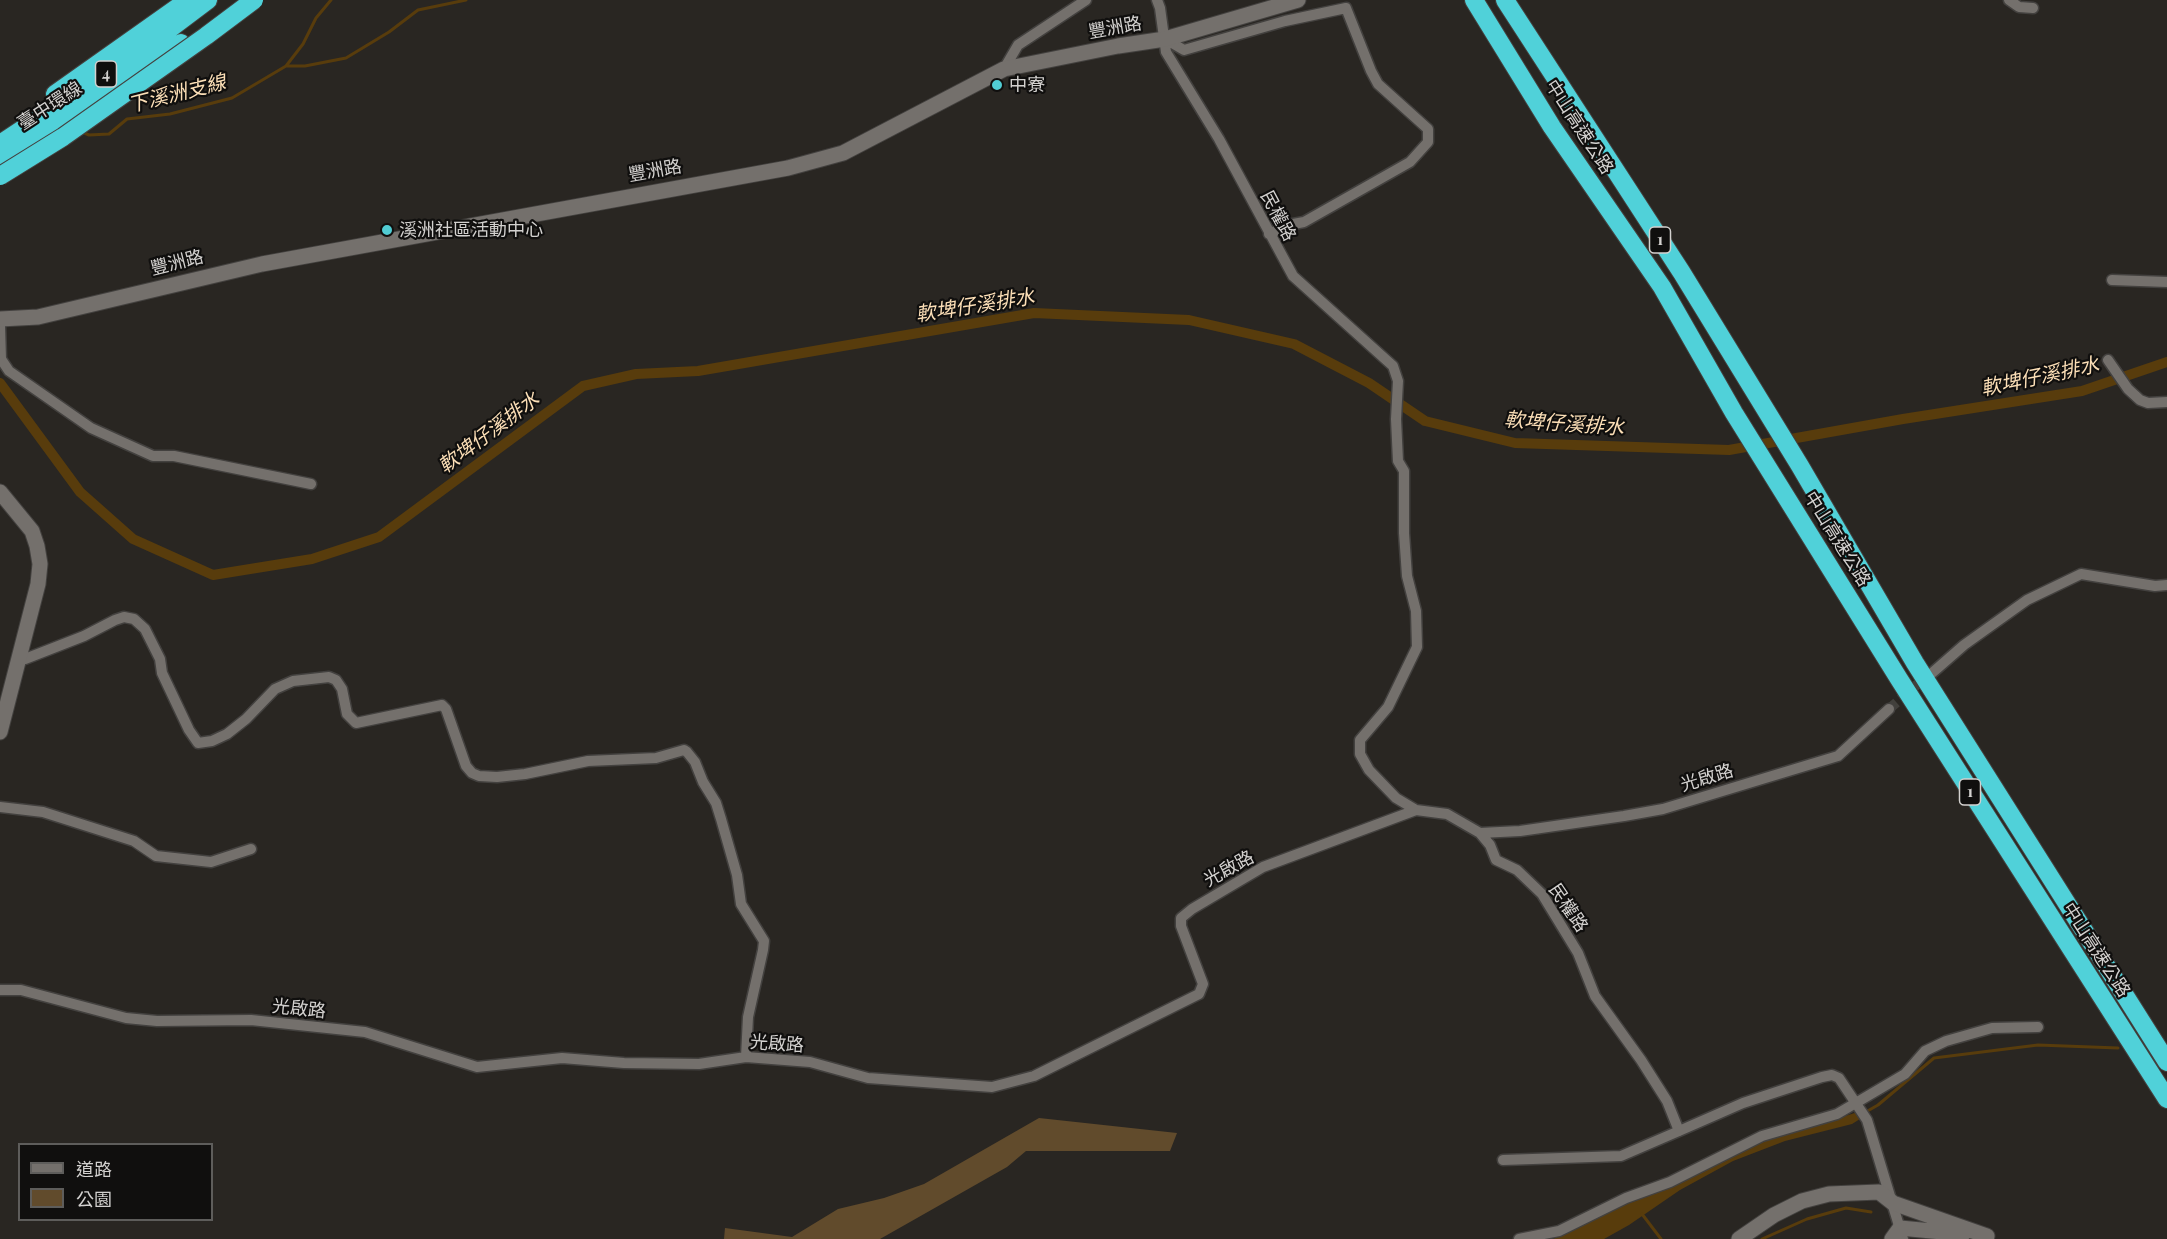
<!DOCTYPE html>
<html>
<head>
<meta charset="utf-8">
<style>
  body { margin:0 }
  #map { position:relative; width:2167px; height:1239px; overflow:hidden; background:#292622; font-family:"Playfair Display","Noto Sans TC",serif }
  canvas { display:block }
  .legend { position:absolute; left:18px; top:1143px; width:195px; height:78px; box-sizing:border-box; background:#100f0e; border:2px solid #5e5d5b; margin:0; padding:8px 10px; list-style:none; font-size:18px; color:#d3d1cf }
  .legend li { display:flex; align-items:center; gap:12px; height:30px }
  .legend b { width:30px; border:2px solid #5e5d5b }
</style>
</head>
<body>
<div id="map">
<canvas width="2167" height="1239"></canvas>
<ul class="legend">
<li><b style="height:8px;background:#74706c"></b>道路</li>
<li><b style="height:16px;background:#614b2c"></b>公園</li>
</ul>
</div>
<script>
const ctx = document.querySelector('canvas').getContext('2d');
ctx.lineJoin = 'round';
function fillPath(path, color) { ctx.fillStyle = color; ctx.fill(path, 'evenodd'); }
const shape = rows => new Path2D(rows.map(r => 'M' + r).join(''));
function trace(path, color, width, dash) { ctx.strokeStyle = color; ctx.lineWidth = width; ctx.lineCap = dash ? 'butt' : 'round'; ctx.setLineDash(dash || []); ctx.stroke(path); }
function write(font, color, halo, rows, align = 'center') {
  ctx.font = font + ' "Playfair Display","Noto Sans TC",serif'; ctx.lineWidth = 4.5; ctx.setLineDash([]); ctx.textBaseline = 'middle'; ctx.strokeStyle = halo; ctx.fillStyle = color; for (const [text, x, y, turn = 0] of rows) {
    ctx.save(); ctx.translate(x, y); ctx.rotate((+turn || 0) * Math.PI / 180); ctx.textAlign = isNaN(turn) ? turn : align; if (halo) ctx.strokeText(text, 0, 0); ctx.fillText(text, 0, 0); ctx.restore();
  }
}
fillPath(shape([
  [1039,1118,1177,1133,1170,1151,1026,1151,1007,1167,880,1239,724,1239,725,1228,792,1237,838,1209,884,1198,924,1184]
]), '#614b2c');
fillPath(shape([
  [1858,1112,1860,1119,1852,1124,1785,1141,1733,1161,1680,1190,1629,1225,1604,1239,1553,1239,1570,1232,1760,1137,1829,1121]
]), '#583c0c');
trace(shape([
  [287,66,305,66,346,58,389,32,418,10,466,0],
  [82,132,89,135,109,134,127,119,170,114,232,98,286,66,303,44,316,18,331,0],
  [1864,1113,1878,1105,1934,1058,2038,1045,2118,1048],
  [1642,1214,1661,1239],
  [1762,1239,1807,1219,1846,1208,1871,1212]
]), '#583c0c', 3);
trace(shape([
  [0,383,80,492,133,539,213,575,312,559,379,537,583,386,636,374,698,371,1034,313,1189,320,1294,344,1369,383,1425,421,1515,443,1729,450,1903,419,2082,391,2167,362]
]), '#583c0c', 10);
trace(shape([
  [1889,709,1927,676]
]), '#42403c', 10, [10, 5]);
const street = shape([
  [1157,0,1160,8,1166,52,1219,139,1293,276,1393,366,1398,381,1396,419,1398,461,1404,471,1404,533,1407,576,1416,611,1417,647,1388,707,1360,740,1360,754,1369,770,1396,798,1416,810,1447,814,1480,833,1490,845,1496,860,1517,870,1542,894,1578,953,1595,996,1641,1060,1667,1101,1679,1131,1743,1103,1822,1077,1832,1075,1839,1078,1867,1120,1903,1239],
  [2009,0,2019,7,2033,8],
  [1165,39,1184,50,1285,21,1346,8,1371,71,1378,84,1428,129,1428,142,1410,162,1304,222,1288,225,1269,234],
  [1004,69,1018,45,1086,0],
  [2112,280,2167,282],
  [0,326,1,359,9,371,91,428,153,456,174,456,311,484],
  [2108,360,2128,389,2140,400,2148,403,2167,402],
  [19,657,25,659,84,636,115,620,124,617,134,619,145,629,160,659,162,673,189,730,198,743,212,741,227,734,246,719,275,689,293,681,329,677,336,680,342,689,347,714,356,723,442,705,446,709,466,766,472,773,479,776,497,777,525,774,588,761,656,758,684,750,687,752,695,762,703,782,716,803,721,819,737,875,741,904,764,941,763,950,748,1017,746,1057],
  [1932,673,1964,645,2027,600,2081,574,2155,586,2167,585],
  [0,807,43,812,134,841,156,856,211,862,251,849],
  [1480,833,1520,831,1624,816,1663,809,1838,756,1889,709],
  [0,990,21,990,126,1018,157,1021,251,1020,365,1032,477,1067,562,1058,624,1063,699,1064,746,1057,810,1062,868,1078,992,1087,1034,1076,1199,994,1203,984,1181,926,1181,918,1192,909,1263,867,1416,810],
  [1503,1160,1621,1156,1679,1131],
  [1519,1239,1559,1231,1626,1198,1670,1182,1762,1136,1837,1114,1905,1074,1925,1051,1946,1041,1992,1028,2038,1027]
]);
const secondary = shape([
  [0,319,38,317,262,264,788,168,843,153,1004,69,1118,46,1165,39,1298,0],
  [0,492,32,531,37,546,40,564,38,584,0,732],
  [1739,1239,1774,1215,1802,1201,1829,1194,1879,1192,1893,1203,1987,1236],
  [1892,1239,1900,1228,1963,1234]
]);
const highway = shape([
  [1474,0,1552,127,1662,287,1734,413,1899,679,2167,1099],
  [1505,0,1682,273,1800,466,1915,663,2167,1062],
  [55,94,188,0],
  [0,144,143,49,208,0],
  [0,162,64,123,181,43]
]);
trace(street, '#43413f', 13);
trace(secondary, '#43413f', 17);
trace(highway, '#43413f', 20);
trace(street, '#74706c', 10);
trace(secondary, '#74706c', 15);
trace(highway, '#50d1d9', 18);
const highwayBridge = shape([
  [0,176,63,137,206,36,254,0]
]);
trace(highwayBridge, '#43413f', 20, []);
trace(highwayBridge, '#50d1d9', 18);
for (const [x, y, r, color] of [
  [997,85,6,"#51ccd3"],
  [387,230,6,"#51ccd3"]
]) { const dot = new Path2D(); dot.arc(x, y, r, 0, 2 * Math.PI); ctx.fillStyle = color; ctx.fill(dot); trace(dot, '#100f0e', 2); }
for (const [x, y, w] of [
  [106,74,21],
  [1660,240,21],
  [1970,792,21]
]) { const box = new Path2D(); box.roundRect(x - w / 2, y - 13, w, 26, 4.5); ctx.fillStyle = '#100f0e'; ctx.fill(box); trace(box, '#d3d1cf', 1.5); }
write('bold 16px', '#d3d1cf', null, [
  ["4",106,74],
  ["1",1660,240],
  ["1",1970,792]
]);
write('18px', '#d3d1cf', '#100f0e', [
  ["豐洲路",1115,28,-10],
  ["臺中環線",50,106,-33],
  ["中山高速公路",1579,127,57],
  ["豐洲路",655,171,-10],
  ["民權路",1278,216,62],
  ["豐洲路",177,263,-14],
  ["中山高速公路",1837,539,58],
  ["光啟路",1707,778,-17],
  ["光啟路",1229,869,-29],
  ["民權路",1568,908,56],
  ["中山高速公路",2096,950,57],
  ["光啟路",299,1009,6],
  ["光啟路",777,1044,4]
]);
write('18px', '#d3d1cf', '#100f0e', [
  ["中寮",1009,85],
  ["溪洲社區活動中心",399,230]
], 'left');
write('italic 20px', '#fcdfb7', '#100f0e', [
  ["下溪洲支線",177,94,-14],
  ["軟埤仔溪排水",975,306,-9],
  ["軟埤仔溪排水",2040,377,-12],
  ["軟埤仔溪排水",1564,424,4],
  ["軟埤仔溪排水",489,433,-37]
]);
</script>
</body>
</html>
